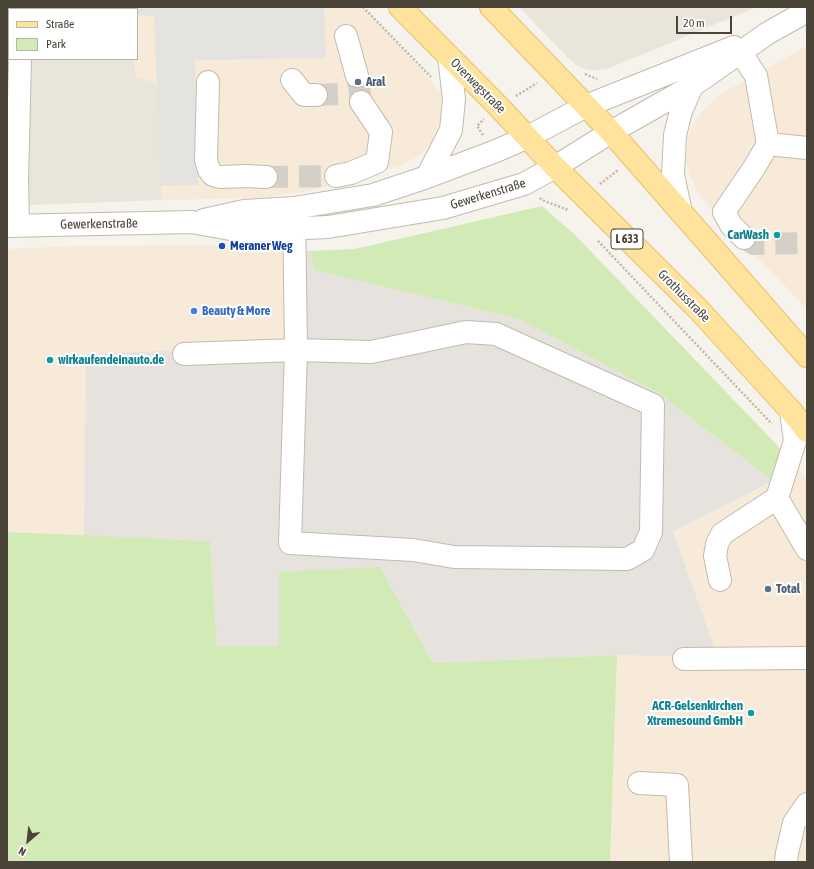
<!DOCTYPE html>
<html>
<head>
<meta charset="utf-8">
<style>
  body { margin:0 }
  #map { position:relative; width:814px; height:869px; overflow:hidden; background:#f6f3ec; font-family:"Asap Condensed",sans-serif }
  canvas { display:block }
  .frame { position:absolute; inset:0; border:8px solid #4b4439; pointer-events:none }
  .legend { position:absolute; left:8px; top:8px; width:130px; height:52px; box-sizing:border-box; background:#fff; border:1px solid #b7b4b0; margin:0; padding:5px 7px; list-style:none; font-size:12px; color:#4b4439 }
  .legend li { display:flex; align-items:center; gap:8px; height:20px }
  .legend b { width:20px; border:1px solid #b7b4b0 }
  .north { position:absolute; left:8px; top:821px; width:40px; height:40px; -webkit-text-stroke:3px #fff; paint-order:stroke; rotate:208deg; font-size:11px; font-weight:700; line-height:16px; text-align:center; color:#4b4439 }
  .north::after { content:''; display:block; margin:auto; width:14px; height:18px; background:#4b4439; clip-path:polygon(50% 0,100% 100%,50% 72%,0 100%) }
  .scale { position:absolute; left:676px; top:16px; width:56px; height:18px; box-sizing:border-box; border:2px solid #4b4439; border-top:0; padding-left:5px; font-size:12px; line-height:14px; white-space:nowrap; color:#4b4439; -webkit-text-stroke:3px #fff; paint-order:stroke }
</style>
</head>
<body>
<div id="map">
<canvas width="814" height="869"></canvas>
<div class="frame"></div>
<ul class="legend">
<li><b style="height:5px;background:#ffe39c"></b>Straße</li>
<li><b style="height:11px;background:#d2eab5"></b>Park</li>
</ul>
<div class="north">N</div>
<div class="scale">20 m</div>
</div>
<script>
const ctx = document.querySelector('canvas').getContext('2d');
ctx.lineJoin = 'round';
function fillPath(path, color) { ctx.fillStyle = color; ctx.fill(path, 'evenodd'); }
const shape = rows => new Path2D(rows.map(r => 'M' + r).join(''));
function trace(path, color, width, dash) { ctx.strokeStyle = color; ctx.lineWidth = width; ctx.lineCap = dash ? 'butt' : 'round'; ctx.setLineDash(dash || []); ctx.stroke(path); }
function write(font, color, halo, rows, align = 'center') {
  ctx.font = font + ' "Asap Condensed",sans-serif'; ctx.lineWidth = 4; ctx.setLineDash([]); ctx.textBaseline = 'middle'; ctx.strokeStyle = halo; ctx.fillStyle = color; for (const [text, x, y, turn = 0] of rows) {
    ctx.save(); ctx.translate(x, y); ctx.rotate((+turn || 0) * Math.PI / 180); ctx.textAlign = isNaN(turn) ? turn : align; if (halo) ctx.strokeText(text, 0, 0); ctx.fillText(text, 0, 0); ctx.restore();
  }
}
fillPath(shape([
  [519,7,757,7,607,69,599,70,588,70,578,66,569,59],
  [9,16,9,59,134,59,136,77,159,83,162,200,7,206,7,17]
]), '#eae5da');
fillPath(shape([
  [38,7,363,7,394,39,442,94,440,120,433,139,422,154,403,165,359,178,305,192,255,198,162,200,159,84,136,77,134,59,137,59,137,9,38,9],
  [807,46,807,309,706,203,696,189,690,177,686,160,688,141,692,126,700,114,719,95],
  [284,245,287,346,86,354,84,536,7,532,7,249,73,246],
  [780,448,807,479,807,862,610,862,617,655,718,658,673,531,773,481]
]), '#f7ead8');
fillPath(shape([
  [284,245,310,251,314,270,519,319,660,394,773,481,673,531,718,658,617,655,433,663,380,567,279,646,217,646,210,541,84,536,86,354,287,346]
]), '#e6e2dd');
fillPath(shape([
  [542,206,575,235,780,448,773,481,660,394,519,319,314,270,310,251,355,249],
  [7,532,210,541,217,646,279,646,279,572,380,567,433,663,617,655,610,862,7,862]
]), '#d2eab5');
fillPath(shape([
  [39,7,324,7,326,58,195,60,198,185,161,186,154,16,137,15,137,9,39,9]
]), '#e5e3e0');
trace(shape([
  [316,95,360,93,357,76],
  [266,177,336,176],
  [744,238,754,244,807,243]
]), '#d4d0c8', 22, [22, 11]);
const minor = shape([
  [21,9,21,7],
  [346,36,357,76],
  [741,53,756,76,768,144,754,168,724,212,731,225,744,238],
  [292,80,304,95,316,95],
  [208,82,206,160,209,170,213,175,220,177,246,176,266,177],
  [768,144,807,148],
  [336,176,351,173,377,162,381,132,361,102],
  [427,177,451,130,454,99,449,57],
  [681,212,673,175,675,135,681,111,692,86],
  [204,220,244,211,294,208,373,195,427,177,496,151,528,137,586,106,734,47],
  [18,225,17,181,20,59],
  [7,226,192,222,241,231,328,227,443,208,524,184,555,167,611,132,692,86,768,33,807,11],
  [184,354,296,350,371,352,466,332,496,334,653,405,651,532,643,550,627,559,454,557,413,550,290,543,296,350,294,208],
  [791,411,795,441,777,498,807,549],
  [720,580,715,556,717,544,722,534,777,498],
  [684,659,807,658],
  [639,783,677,785,681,862],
  [786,862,787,853,794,823,807,804]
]);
const major = shape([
  [400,7,499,107,555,167,699,310,791,411,807,431],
  [491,7,611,132,807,356]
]);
trace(minor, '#c2bbae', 24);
trace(major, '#e6c16a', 24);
trace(shape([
  [363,7,431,77],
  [585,74,597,79],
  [516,96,537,83],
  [483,135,477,126,484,119],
  [600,184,618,170],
  [540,198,542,200,568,210],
  [598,241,772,424]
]), '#c4b79f', 2.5, [2, 2]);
trace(minor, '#fff', 22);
trace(major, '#ffe39c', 22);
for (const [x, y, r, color] of [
  [358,82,4,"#5c6f8a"],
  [777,235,4,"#0f9aa8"],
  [222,246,4,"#1a4fb4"],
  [194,311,4,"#3f7fe0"],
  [50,360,4,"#0f9aa8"],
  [768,589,4,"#5c6f8a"],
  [751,713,4,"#0f9aa8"]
]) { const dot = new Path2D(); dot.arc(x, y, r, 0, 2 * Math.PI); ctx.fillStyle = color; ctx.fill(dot); trace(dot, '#fff', 1.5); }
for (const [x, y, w] of [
  [627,239,32]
]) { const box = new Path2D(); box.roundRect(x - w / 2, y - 10, w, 20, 3); ctx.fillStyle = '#fff'; ctx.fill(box); trace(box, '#4b4439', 1); }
write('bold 12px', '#4b4439', null, [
  ["L 633",627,239]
]);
write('bold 13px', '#4e5e75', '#fff', [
  ["Aral",366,82],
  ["Total",776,589]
], 'left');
write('13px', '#4b4439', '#fff', [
  ["Overwegstraße",478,86,45],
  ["Gewerkenstraße",488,194,-17],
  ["Gewerkenstraße",99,224,-1],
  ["Grothusstraße",684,296,45]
]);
write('bold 13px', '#0d838f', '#fff', [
  ["CarWash",769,235],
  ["wirkaufendeinauto.de",58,360,"left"],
  ["ACR-Gelsenkirchen",743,706],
  ["Xtremesound GmbH",743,721]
], 'right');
write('bold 13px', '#164399', '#fff', [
  ["Meraner Weg",230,246]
], 'left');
write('bold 13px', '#366cbe', '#fff', [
  ["Beauty & More",202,311]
], 'left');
</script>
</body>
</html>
